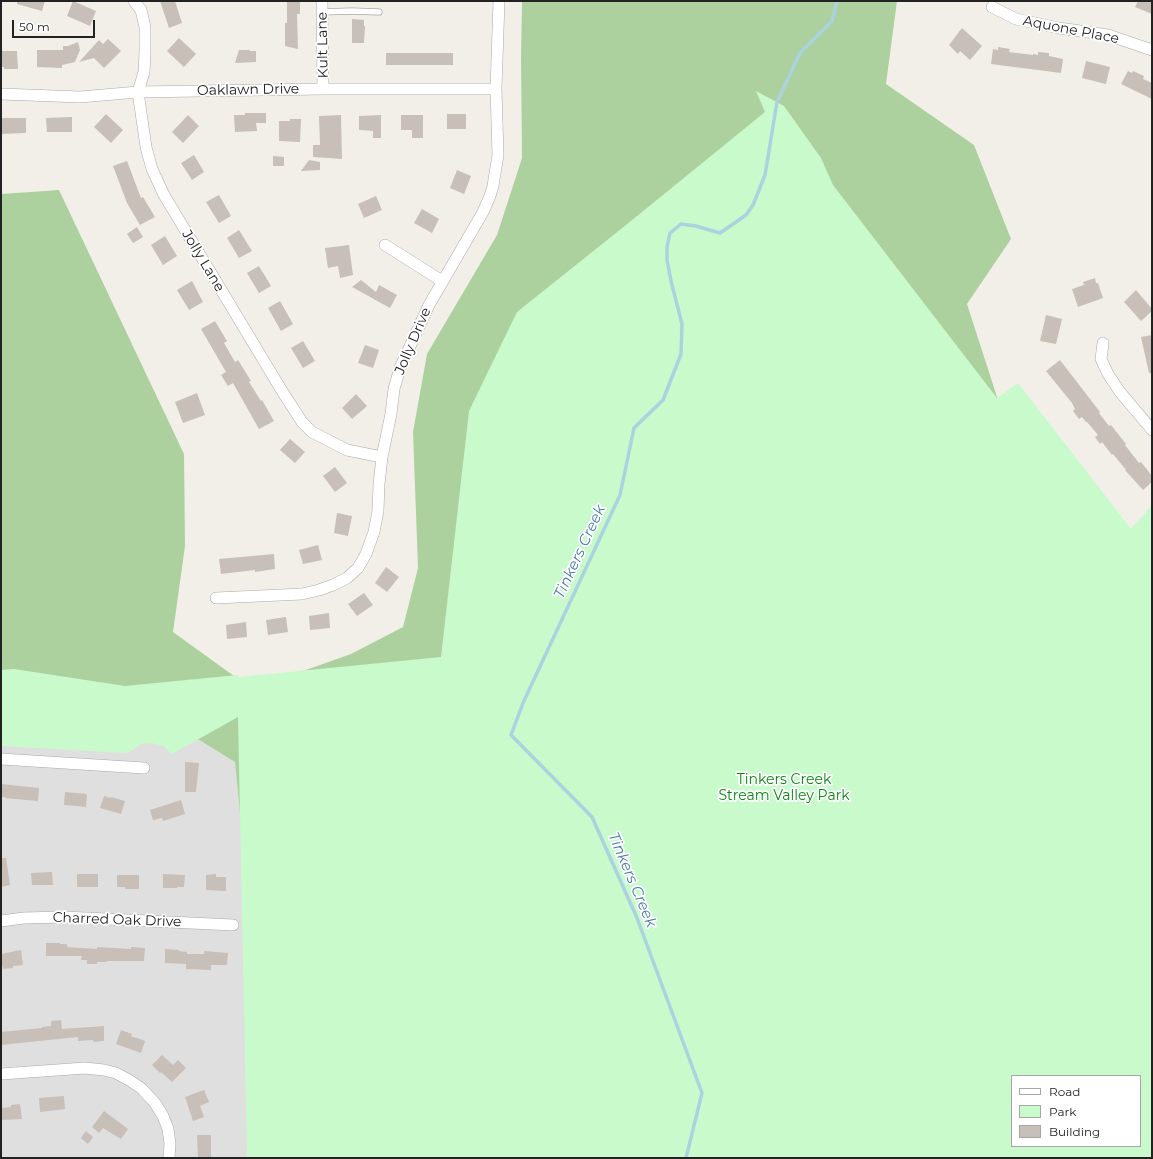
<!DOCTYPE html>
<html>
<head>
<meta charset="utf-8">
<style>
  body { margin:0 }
  #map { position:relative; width:1153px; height:1159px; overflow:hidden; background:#f2efe9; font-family:Montserrat,sans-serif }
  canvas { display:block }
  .frame { position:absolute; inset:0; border:2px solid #222; pointer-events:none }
  .legend { position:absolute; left:1011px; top:1075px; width:130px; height:72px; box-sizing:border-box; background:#fff; border:1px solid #a7a7a7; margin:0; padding:5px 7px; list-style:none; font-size:12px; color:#222 }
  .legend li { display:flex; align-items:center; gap:8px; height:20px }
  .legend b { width:20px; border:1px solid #a7a7a7 }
  .scale { position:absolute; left:12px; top:20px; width:83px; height:18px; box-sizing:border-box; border:2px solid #222; border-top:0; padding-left:5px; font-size:12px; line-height:14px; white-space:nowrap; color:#222; -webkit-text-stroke:3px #fff; paint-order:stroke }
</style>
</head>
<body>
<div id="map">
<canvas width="1153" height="1159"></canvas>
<div class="frame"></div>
<ul class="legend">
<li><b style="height:5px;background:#fff"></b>Road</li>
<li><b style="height:11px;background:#c8facc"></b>Park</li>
<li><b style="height:11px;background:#c7bfb8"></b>Building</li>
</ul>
<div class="scale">50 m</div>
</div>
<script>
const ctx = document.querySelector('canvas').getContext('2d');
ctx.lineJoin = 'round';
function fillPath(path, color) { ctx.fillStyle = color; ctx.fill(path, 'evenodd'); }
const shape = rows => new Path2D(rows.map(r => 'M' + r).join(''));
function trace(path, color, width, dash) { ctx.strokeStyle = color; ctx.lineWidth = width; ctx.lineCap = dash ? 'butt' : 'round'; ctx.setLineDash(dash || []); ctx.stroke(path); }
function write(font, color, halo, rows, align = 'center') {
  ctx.font = font + ' Montserrat,sans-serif'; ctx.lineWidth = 3.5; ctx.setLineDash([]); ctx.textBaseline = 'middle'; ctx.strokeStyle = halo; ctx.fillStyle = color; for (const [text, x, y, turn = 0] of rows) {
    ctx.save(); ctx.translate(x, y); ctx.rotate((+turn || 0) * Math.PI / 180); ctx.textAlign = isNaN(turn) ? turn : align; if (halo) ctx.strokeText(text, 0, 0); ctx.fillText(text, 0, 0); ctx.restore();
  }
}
fillPath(shape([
  [1,690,146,707,235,761,258,998,262,1158,1,1158]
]), '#e0dfdf');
fillPath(shape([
  [522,1,897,1,886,84,974,145,1011,239,967,304,1008,431,1152,611,1152,1158,262,1158,258,998,235,762,146,707,1,690,1,194,59,190,184,454,185,546,173,632,252,689,351,654,403,627,418,568,413,432,427,354,497,235,522,158,521,58],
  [1012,1076,1140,1076,1140,1146,1012,1146]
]), '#add19e');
fillPath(shape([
  [756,91,784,106,821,158,833,185,997,398,1018,383,1131,529,1152,505,1152,1158,247,1158,238,717,172,754,163,746,152,743,141,744,130,752,126,753,1,746,1,670,14,669,125,686,238,675,238,677,441,657,469,411,517,312,626,225,765,112],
  [1012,1076,1140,1076,1140,1146,1012,1146]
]), '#c8facc');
trace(shape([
  [686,1158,702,1093,637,918,592,817,511,735,523,703,620,495,634,428,663,400,681,354,682,324,671,281,667,260,667,247,670,233,681,224,696,226,720,233,746,215,753,205,765,175,777,102,800,53,832,21,837,1]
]), '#aad3df', 3.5);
fillPath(shape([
  [17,1,45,1,42,11,17,4],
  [73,1,96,11,90,26,67,16],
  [160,1,175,1,182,23,169,28],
  [287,1,300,1,300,14,297,14,298,49,285,46,285,23,287,23],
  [1138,1,1152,1,1152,14,1135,7],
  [352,19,364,20,364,26,365,26,364,43,352,43],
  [962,28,982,46,970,60,960,51,958,54,949,45],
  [179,38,196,54,184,67,167,51],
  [108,39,121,51,104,68,94,58,79,62,99,40,103,44],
  [78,42,80,50,75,62,62,65,62,68,37,67,37,50,63,50,63,46,68,46],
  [998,47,1010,49,1009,52,1033,55,1033,54,1038,55,1038,52,1049,53,1049,56,1063,59,1061,73,991,64,993,49,998,50],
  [239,50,250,50,250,51,256,51,256,62,235,63],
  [1,51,17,51,18,69,4,69,4,67,1,67],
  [386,53,453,53,453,65,386,65],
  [1086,61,1110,67,1106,84,1082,78],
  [1128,71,1132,73,1133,71,1144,76,1143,79,1152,83,1152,99,1121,84],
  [245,113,266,113,266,123,256,123,257,131,235,132,234,115,245,115],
  [106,114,123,130,111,143,94,127],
  [447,114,466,114,466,129,447,129],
  [188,115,199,126,183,143,172,132],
  [341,115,342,159,313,157,313,145,320,145,319,116],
  [381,115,381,138,373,138,373,131,359,130,359,116],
  [401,115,423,115,423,138,412,138,412,130,401,130],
  [72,117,72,132,47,132,46,118],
  [1,118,26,118,26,133,1,134],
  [290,119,301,119,300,142,279,141,279,121,290,121],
  [194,155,204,172,192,180,181,163],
  [273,156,284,157,284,166,273,166],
  [309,160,320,162,320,170,301,171],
  [127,161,141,198,143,197,155,217,140,225,127,203,113,166],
  [457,170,471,176,464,194,450,188],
  [219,195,231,216,219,223,206,202],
  [376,196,382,210,364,218,358,204],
  [422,209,439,219,432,233,414,223],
  [137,227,143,237,133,243,127,234],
  [239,230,252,251,239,258,227,238],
  [165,236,177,256,163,265,151,245],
  [349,245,353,275,340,278,338,266,328,268,325,248],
  [259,266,271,286,259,293,247,273],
  [1095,278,1096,283,1098,283,1103,298,1078,307,1072,289,1084,285,1083,282],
  [361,280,376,292,379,285,397,295,390,308,352,287],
  [192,281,203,302,189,310,177,290],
  [1136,290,1152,309,1152,311,1141,321,1124,302],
  [280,301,293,324,281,331,268,308],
  [1046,315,1062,319,1056,344,1040,341],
  [215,321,227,341,224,343,235,362,238,360,251,381,249,382,261,401,262,400,274,421,259,429,233,383,228,386,221,375,226,372,201,329],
  [1152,335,1152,373,1149,373,1141,337],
  [303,341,315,361,303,368,291,348],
  [365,345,379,350,373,368,358,363],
  [1060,360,1100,412,1099,413,1109,426,1111,425,1126,444,1125,445,1139,463,1141,462,1152,476,1152,482,1143,490,1125,470,1126,470,1113,454,1112,455,1102,442,1100,444,1095,437,1098,435,1087,422,1086,422,1082,417,1079,419,1073,411,1075,409,1072,403,1046,371],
  [197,393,205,415,183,423,175,402],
  [356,394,367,406,352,419,342,408],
  [290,439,305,452,295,463,280,450],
  [335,467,347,483,335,492,323,476],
  [337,513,352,516,348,536,334,533],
  [318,545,322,560,303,564,299,550],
  [274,554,275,569,255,572,255,570,221,574,219,559],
  [386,567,399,577,387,592,375,583],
  [364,593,373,605,357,616,348,604],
  [329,613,330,628,310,630,309,616],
  [286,617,288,632,268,635,266,620],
  [246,622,247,637,227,639,226,625],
  [185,762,199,763,196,792,185,792],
  [1,784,39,788,38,801,5,798,5,797,1,797],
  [65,792,87,794,86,807,64,805],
  [104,796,111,798,111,797,125,801,121,814,100,808],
  [181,800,185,814,163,821,162,818,153,820,150,810],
  [1,858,6,858,10,885,1,887],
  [52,872,53,885,32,885,31,873],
  [77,874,98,874,98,887,77,887],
  [163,874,185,875,184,887,177,887,177,888,163,888],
  [216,874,216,877,226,877,226,891,206,890,206,875],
  [117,875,139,875,139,889,125,889,125,887,117,887],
  [46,943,60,943,60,944,67,944,67,947,97,949,97,947,131,949,131,947,145,948,144,961,107,961,107,962,97,962,97,964,87,964,87,960,81,960,82,956,46,956],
  [165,949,179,950,179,951,187,952,187,954,204,954,204,951,228,953,227,965,211,965,211,970,186,969,186,964,165,963],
  [21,950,23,965,13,966,13,968,3,969,2,965,1,965,1,954],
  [61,1020,62,1029,104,1026,104,1041,94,1042,93,1040,78,1041,78,1037,1,1045,1,1032,42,1028,42,1027,51,1026,51,1021],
  [121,1030,132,1034,131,1036,145,1041,141,1053,116,1044],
  [162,1055,173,1065,178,1060,186,1068,172,1082,161,1072,160,1073,152,1065],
  [204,1090,209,1102,200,1106,204,1117,193,1121,185,1097],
  [64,1096,65,1109,40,1112,39,1098],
  [20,1104,22,1119,1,1120,1,1108,11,1107,11,1105],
  [104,1111,128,1129,121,1139,103,1128,99,1133,92,1127],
  [86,1131,93,1137,88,1144,81,1138],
  [197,1135,211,1135,211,1158,198,1158]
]), '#c7bfb8');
const lane = shape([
  [322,12,352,11,379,12]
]);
const street = shape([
  [134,1,141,10,145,27,145,52,144,72,138,92,146,147,152,169,164,195,282,391,302,422,312,432,347,450,382,457],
  [322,1,323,89],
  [992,7,1016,19,1059,28,1108,35,1152,50],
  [1,94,80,97,138,92,323,89,496,89],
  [385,245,442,281],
  [1103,343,1101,359,1108,374,1120,392,1152,430],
  [216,598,302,594,319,590,333,585,347,578,358,568,366,554,374,532,378,511,379,484,382,457,391,414,394,389,400,368,429,305,483,212,490,196,493,186,498,155,496,89,499,1],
  [1,759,144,768],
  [1,921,24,918,64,917,233,925],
  [1,1074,85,1068,104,1070,116,1073,129,1080,141,1088,155,1103,163,1116,168,1129,170,1144,169,1158]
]);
trace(lane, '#a9a9a9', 7);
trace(street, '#a9a9a9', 12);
trace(lane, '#fff', 5.5);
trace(street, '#fff', 11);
write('14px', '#222', '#fff', [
  ["Aquone Place",1071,30,11],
  ["Kult Lane",323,45,-91],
  ["Oaklawn Drive",248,90,-1],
  ["Jolly Lane",203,261,59],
  ["Jolly Drive",413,341,-67],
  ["Charred Oak Drive",117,920,2]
]);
write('14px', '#0c8416', '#fff', [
  ["Tinkers Creek",784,780],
  ["Stream Valley Park",784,796]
]);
write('italic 15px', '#4a7aab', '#fff', [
  ["Tinkers Creek",580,552,-65],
  ["Tinkers Creek",632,880,67]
]);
</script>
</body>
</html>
